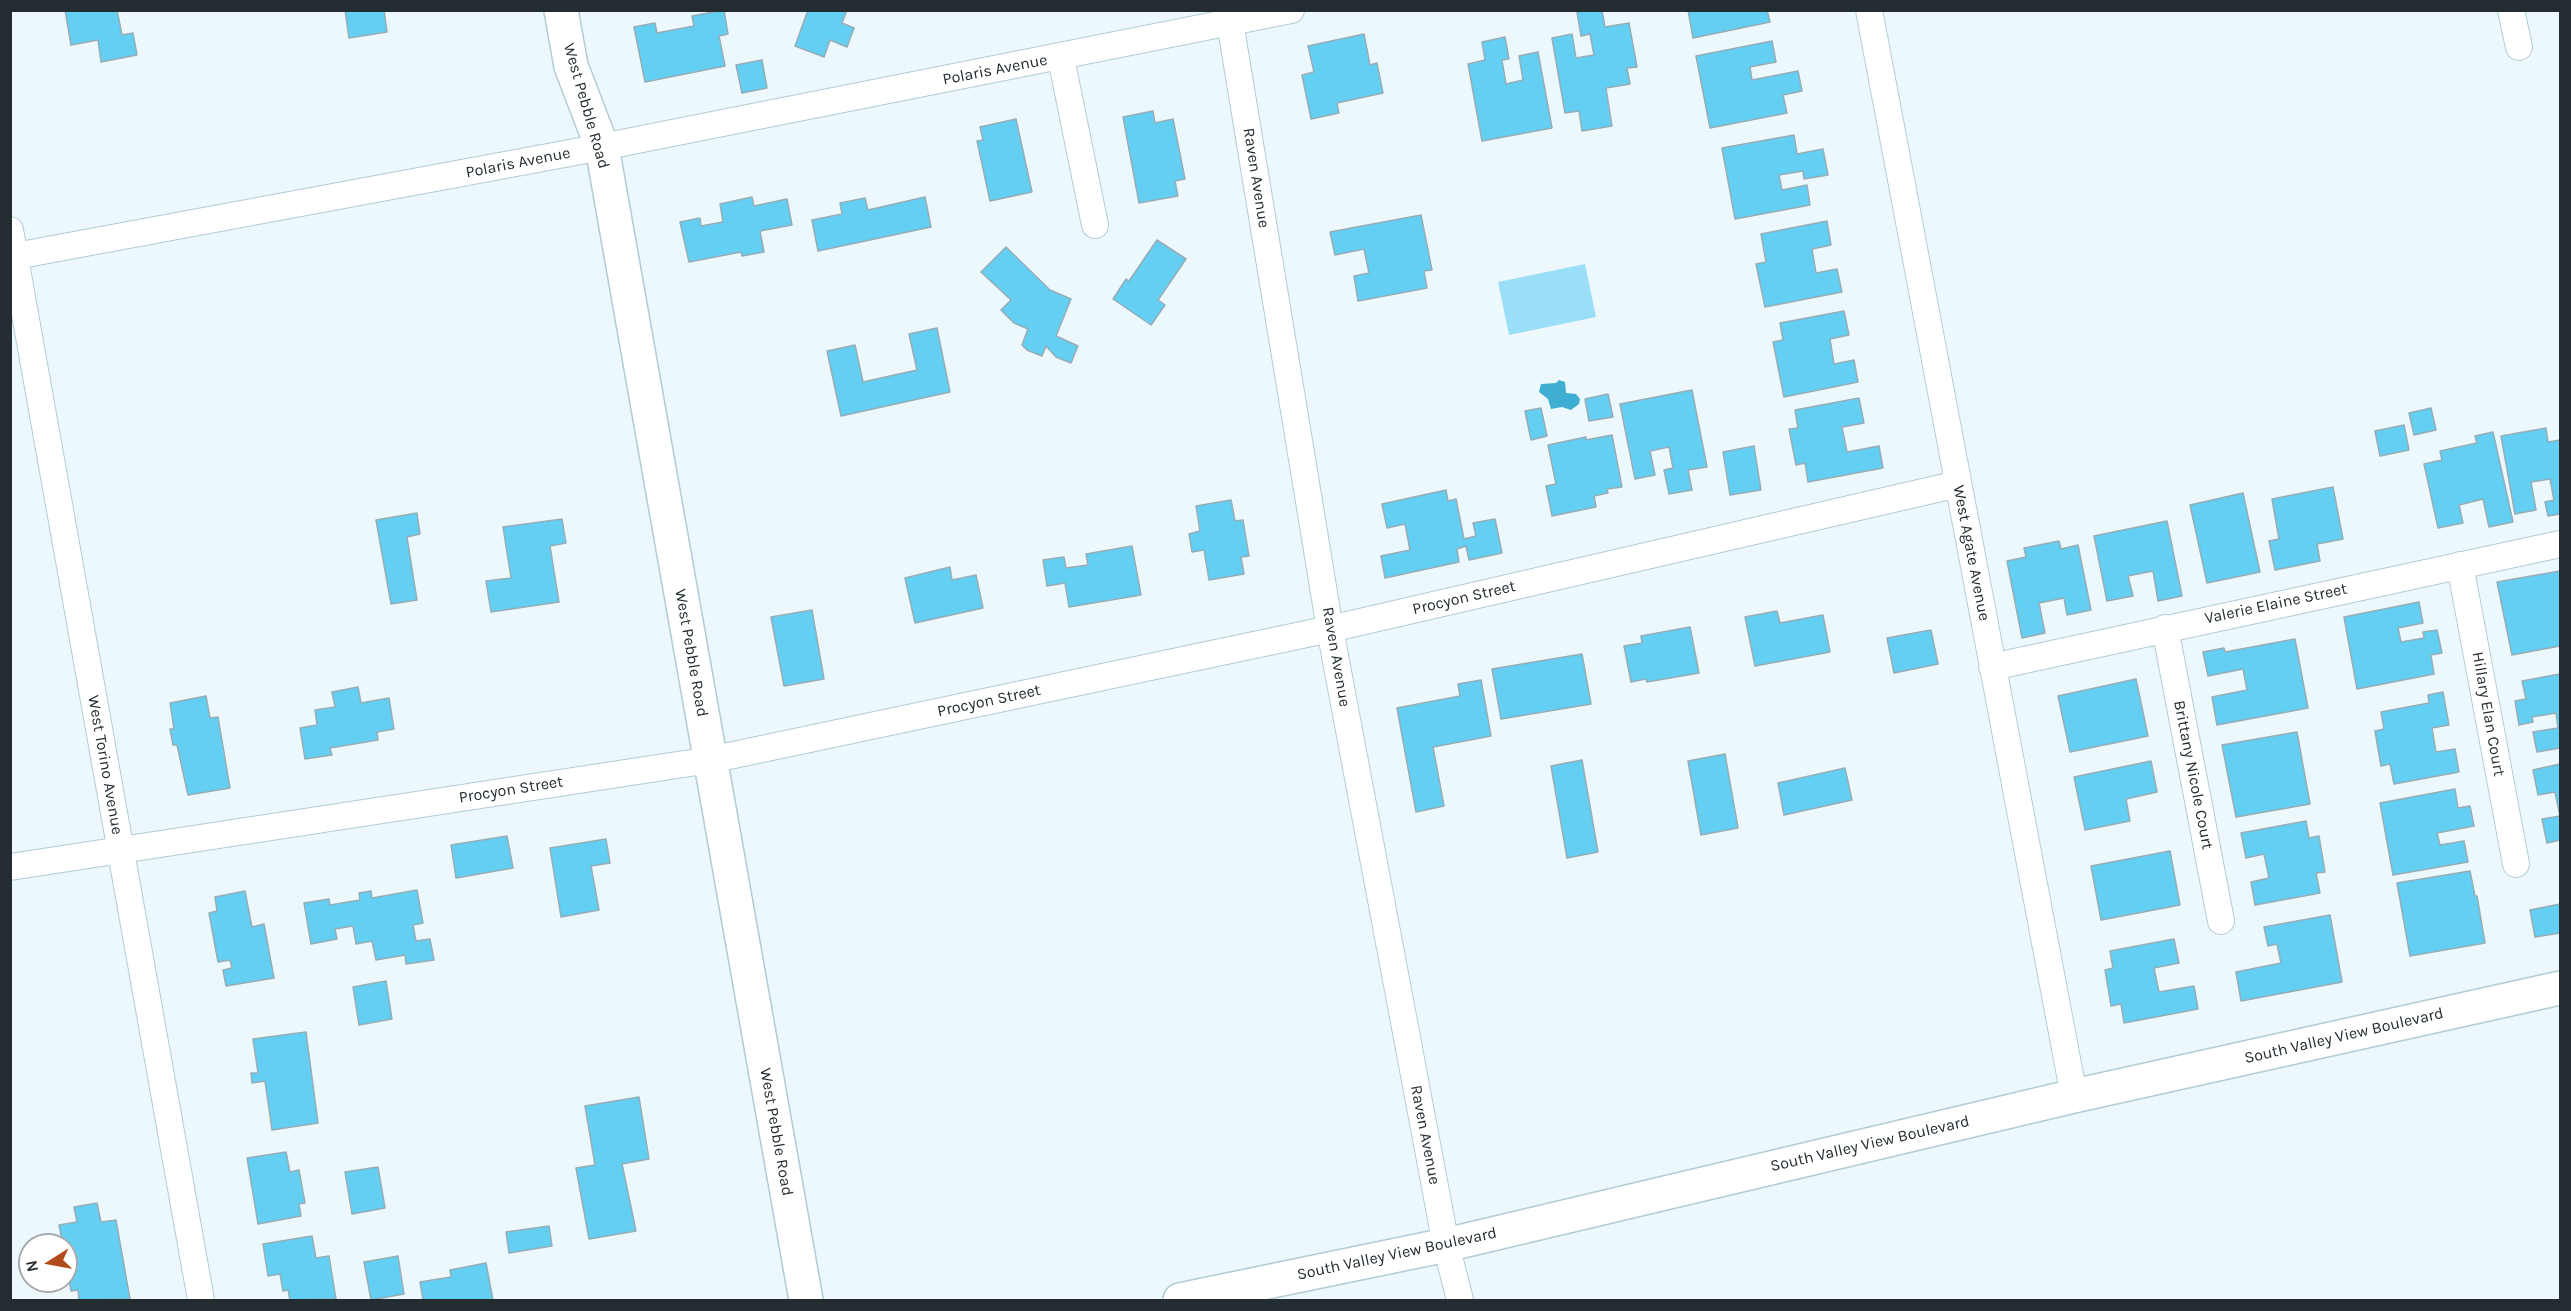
<!DOCTYPE html>
<html>
<head>
<meta charset="utf-8">
<style>
  body { margin:0 }
  #map { position:relative; width:2571px; height:1311px; overflow:hidden; background:#edf8fc; font-family:Karla,sans-serif }
  canvas { display:block }
  .frame { position:absolute; inset:0; border:12px solid #232d31; pointer-events:none }
  .north { position:absolute; left:18px; top:1233px; width:60px; height:60px; box-sizing:border-box; background:#fff; border:2px solid #a7abad; border-radius:50%; rotate:259deg; font-size:16px; font-weight:700; line-height:24px; text-align:center; color:#232d31 }
  .north::after { content:''; display:block; margin:auto; width:21px; height:27px; background:#b04c1a; clip-path:polygon(50% 0,100% 100%,50% 72%,0 100%) }
</style>
</head>
<body>
<div id="map">
<canvas width="2571" height="1311"></canvas>
<div class="frame"></div>
<div class="north">N</div>
</div>
<script>
const ctx = document.querySelector('canvas').getContext('2d');
ctx.lineJoin = 'round';
function fillPath(path, color) { ctx.fillStyle = color; ctx.fill(path, 'evenodd'); }
const shape = rows => new Path2D(rows.map(r => 'M' + r).join(''));
function trace(path, color, width, dash) { ctx.strokeStyle = color; ctx.lineWidth = width; ctx.lineCap = dash ? 'butt' : 'round'; ctx.setLineDash(dash || []); ctx.stroke(path); }
function write(font, color, halo, rows, align = 'center') {
  ctx.font = font + ' Karla,sans-serif'; ctx.lineWidth = 6; ctx.setLineDash([]); ctx.textBaseline = 'middle'; ctx.strokeStyle = halo; ctx.fillStyle = color; for (const [text, x, y, turn = 0] of rows) {
    ctx.save(); ctx.translate(x, y); ctx.rotate((+turn || 0) * Math.PI / 180); ctx.textAlign = isNaN(turn) ? turn : align; if (halo) ctx.strokeText(text, 0, 0); ctx.fillText(text, 0, 0); ctx.restore();
  }
}
fillPath(shape([
  [1585,264,1596,317,1509,335,1498,282]
]), '#9adef7');
fillPath(shape([
  [1559,380,1565,382,1566,393,1576,394,1580,399,1579,404,1571,410,1562,407,1551,409,1548,399,1539,392,1541,384,1556,383]
]), '#3eaed2');
const building = shape([
  [65,10,117,10,122,35,133,33,137,55,101,62,98,40,71,45,65,10],
  [345,10,384,10,387,32,349,38,345,10],
  [724,10,728,34,719,36,725,66,645,82,634,27,655,23,657,33,694,26,692,16,724,10],
  [808,10,847,10,842,23,854,28,847,47,830,40,824,57,795,46,808,10],
  [1587,10,1602,10,1605,27,1629,23,1637,67,1627,68,1630,84,1606,88,1612,126,1582,131,1579,111,1565,113,1552,38,1572,34,1576,58,1594,55,1590,34,1581,36,1577,12,1587,10],
  [1688,10,1767,10,1770,22,1693,38,1688,10],
  [1364,34,1370,65,1377,63,1383,93,1337,103,1339,113,1311,119,1302,75,1314,72,1308,46,1364,34],
  [1505,37,1509,59,1502,60,1506,84,1523,80,1519,56,1538,52,1552,128,1482,141,1468,64,1485,60,1482,42,1505,37],
  [1772,41,1776,62,1750,67,1752,80,1798,71,1802,91,1783,95,1787,113,1710,128,1696,56,1772,41],
  [762,60,767,88,742,93,736,65,762,60],
  [1153,111,1155,123,1173,119,1185,179,1175,181,1178,196,1139,203,1123,117,1153,111],
  [1016,119,1032,192,990,201,977,141,983,140,980,127,1016,119],
  [1794,135,1797,154,1823,149,1828,175,1804,179,1803,171,1779,175,1782,190,1807,185,1810,205,1735,219,1722,148,1794,135],
  [752,197,754,206,787,199,792,225,760,231,764,252,742,256,741,252,689,262,680,222,700,218,701,226,723,222,720,204,752,197],
  [925,197,931,227,818,251,812,220,842,214,840,203,865,198,868,210,925,197],
  [1421,215,1432,270,1424,271,1427,288,1358,301,1354,276,1369,273,1364,249,1335,255,1330,232,1421,215],
  [1827,221,1831,245,1812,249,1816,273,1837,269,1842,292,1765,307,1756,264,1766,262,1761,234,1827,221],
  [1157,240,1186,259,1158,300,1165,305,1151,325,1113,299,1126,279,1129,281,1157,240],
  [1006,247,1050,290,1071,299,1056,336,1078,346,1071,363,1056,357,1046,346,1042,356,1027,350,1022,345,1028,329,1014,323,1001,310,1011,300,981,272,1006,247],
  [1844,311,1849,335,1830,339,1834,364,1854,360,1858,382,1784,397,1773,342,1783,340,1780,323,1844,311],
  [937,328,950,392,841,416,827,351,855,345,863,382,917,370,909,334,937,328],
  [1692,390,1707,467,1688,470,1692,490,1669,494,1664,470,1673,468,1669,447,1650,451,1655,475,1635,479,1620,404,1692,390],
  [1608,394,1613,417,1589,421,1585,399,1608,394],
  [1859,398,1864,423,1842,427,1847,452,1879,446,1883,468,1808,482,1805,463,1796,465,1789,429,1798,428,1795,410,1859,398],
  [1541,408,1547,436,1531,440,1525,411,1541,408],
  [2431,408,2436,430,2414,435,2409,413,2431,408],
  [2404,425,2409,450,2380,456,2375,431,2404,425],
  [2546,428,2548,442,2560,440,2560,514,2548,516,2545,502,2554,500,2550,479,2531,482,2536,510,2515,514,2501,436,2546,428],
  [2493,432,2513,522,2489,527,2483,499,2459,505,2463,523,2438,528,2424,464,2442,460,2440,451,2477,443,2475,436,2493,432],
  [1612,435,1622,487,1607,489,1608,493,1594,496,1596,507,1552,516,1546,486,1556,484,1548,445,1586,437,1586,440,1612,435],
  [1754,446,1761,490,1730,495,1723,452,1754,446],
  [2333,487,2343,539,2317,544,2320,561,2275,570,2269,541,2279,539,2272,499,2333,487],
  [1446,490,1448,501,1456,499,1464,539,1476,536,1473,523,1495,519,1502,553,1469,560,1466,546,1457,549,1459,562,1385,578,1381,556,1410,550,1405,524,1387,528,1382,504,1446,490],
  [2243,493,2260,572,2207,583,2190,505,2243,493],
  [1231,500,1235,521,1243,520,1249,556,1241,557,1244,574,1209,580,1204,550,1192,552,1189,534,1200,531,1196,506,1231,500],
  [417,513,420,534,407,537,417,600,391,604,376,520,417,513],
  [562,519,566,543,550,546,559,602,491,612,486,581,511,578,503,527,562,519],
  [2167,521,2182,596,2158,601,2153,571,2128,576,2133,596,2107,601,2094,536,2167,521],
  [2059,541,2061,549,2078,545,2091,610,2067,615,2064,598,2039,603,2045,633,2022,638,2007,561,2026,557,2024,548,2059,541],
  [1132,546,1141,595,1069,607,1065,583,1047,586,1043,560,1064,557,1066,568,1088,565,1086,554,1132,546],
  [950,567,952,580,976,575,983,608,915,623,905,578,950,567],
  [2560,571,2560,646,2512,655,2497,582,2560,571],
  [2419,602,2423,623,2398,628,2401,642,2424,638,2423,632,2437,630,2442,653,2431,655,2434,674,2357,689,2344,617,2419,602],
  [812,610,824,679,784,686,771,617,812,610],
  [1777,611,1780,623,1823,615,1830,652,1755,666,1745,617,1777,611],
  [1690,627,1699,673,1647,682,1646,679,1631,682,1624,646,1642,643,1641,636,1690,627],
  [1931,630,1938,664,1894,673,1887,638,1931,630],
  [2295,639,2308,708,2217,725,2212,697,2247,690,2243,669,2208,676,2203,652,2224,648,2225,652,2295,639],
  [1582,654,1591,704,1501,719,1492,669,1582,654],
  [2560,674,2560,748,2537,752,2533,732,2558,728,2556,713,2532,717,2533,722,2519,725,2515,701,2526,699,2522,681,2560,674],
  [2136,679,2148,736,2070,752,2058,696,2136,679],
  [1481,680,1491,736,1433,747,1444,806,1416,812,1397,708,1460,696,1458,684,1481,680],
  [358,687,361,703,389,698,394,729,377,732,378,740,330,748,332,755,305,759,300,728,317,725,315,710,335,707,332,692,358,687],
  [2443,692,2449,725,2432,728,2436,752,2455,749,2459,772,2394,784,2390,764,2381,766,2375,731,2384,729,2381,712,2429,703,2428,695,2443,692],
  [206,696,210,718,218,717,230,788,188,795,177,745,173,745,170,729,174,729,170,703,206,696],
  [2297,732,2310,804,2236,817,2222,745,2297,732],
  [1725,754,1738,828,1701,835,1688,761,1725,754],
  [1582,760,1598,852,1567,858,1551,766,1582,760],
  [2151,761,2157,792,2126,799,2130,821,2085,830,2074,777,2151,761],
  [2560,764,2560,840,2547,843,2542,819,2560,816,2555,792,2538,795,2533,770,2560,764],
  [1845,768,1852,800,1784,815,1778,783,1845,768],
  [2455,789,2458,808,2470,806,2474,826,2437,833,2440,845,2464,841,2468,862,2393,875,2380,803,2455,789],
  [2306,821,2309,838,2319,836,2325,872,2316,873,2320,893,2255,905,2251,882,2269,878,2264,854,2246,858,2241,833,2306,821],
  [507,836,513,868,456,878,451,845,507,836],
  [606,839,610,863,591,866,599,910,561,917,550,848,606,839],
  [2170,851,2180,905,2101,920,2091,866,2170,851],
  [2470,871,2475,896,2477,896,2485,943,2410,956,2397,883,2470,871],
  [417,890,423,923,413,925,416,941,430,939,434,960,406,964,405,955,376,960,372,941,356,944,353,926,335,929,337,939,311,944,304,903,329,899,330,905,360,900,359,893,371,891,372,898,417,890],
  [245,891,252,927,264,924,274,978,226,986,223,970,232,968,230,960,218,962,209,913,217,911,215,897,245,891],
  [2560,904,2560,933,2535,937,2530,910,2560,904],
  [2330,915,2342,982,2241,1001,2236,972,2281,963,2277,944,2268,946,2264,927,2330,915],
  [2174,939,2179,963,2154,968,2159,992,2194,986,2198,1009,2124,1023,2121,1004,2111,1006,2105,970,2113,968,2110,951,2174,939],
  [386,981,392,1019,359,1025,353,987,386,981],
  [306,1032,318,1123,272,1130,265,1081,252,1083,251,1073,258,1073,253,1039,306,1032],
  [639,1097,649,1159,622,1164,636,1231,589,1239,576,1168,595,1165,585,1106,639,1097],
  [286,1152,290,1172,299,1170,305,1203,299,1204,301,1216,258,1224,247,1158,286,1152],
  [378,1167,385,1208,352,1214,345,1172,378,1167],
  [97,1203,101,1222,116,1220,130,1299,79,1300,78,1290,71,1291,66,1262,66,1245,63,1245,59,1225,77,1222,74,1207,97,1203],
  [549,1226,552,1246,509,1253,506,1232,549,1226],
  [312,1236,316,1258,329,1256,336,1299,290,1300,288,1290,283,1291,280,1274,268,1276,263,1244,312,1236],
  [398,1256,404,1294,371,1300,364,1262,398,1256],
  [486,1263,493,1300,423,1300,420,1282,451,1277,450,1270,486,1263]
]);
fillPath(building, '#63cff3');
trace(building, '#94adb7', 1.5);
const street = shape([
  [1228,10,1330,629,1446,1245,1460,1300],
  [1869,10,2074,1096],
  [2511,10,2519,47],
  [1061,58,1095,225],
  [10,230,201,1300],
  [10,257,602,147,1291,10],
  [2460,565,2516,864],
  [2165,628,2221,921],
  [1992,667,2560,544],
  [10,867,710,760,1330,629,1958,484]
]);
const secondary = shape([
  [561,10,571,66,602,147,806,1300],
  [1180,1300,1446,1245,2074,1096,2560,988]
]);
trace(street, '#b2ccd6', 28);
trace(secondary, '#b2ccd6', 36);
trace(street, '#fff', 26);
trace(secondary, '#fff', 33);
write('16px', '#232d31', '#fff', [
  ["Polaris Avenue",995,70,-11],
  ["West Pebble Road",586,106,74],
  ["Polaris Avenue",518,163,-11],
  ["Raven Avenue",1256,178,81],
  ["West Agate Avenue",1971,553,79],
  ["Procyon Street",1464,598,-13],
  ["Valerie Elaine Street",2276,604,-12],
  ["West Pebble Road",691,653,80],
  ["Raven Avenue",1336,657,80],
  ["Procyon Street",989,701,-12],
  ["Hillary Elan Court",2488,714,80],
  ["West Torino Avenue",105,765,80],
  ["Brittany Nicole Court",2193,775,79],
  ["Procyon Street",511,790,-9],
  ["South Valley View Boulevard",2344,1036,-13],
  ["West Pebble Road",776,1132,80],
  ["Raven Avenue",1425,1135,79],
  ["South Valley View Boulevard",1870,1144,-13],
  ["South Valley View Boulevard",1397,1254,-12]
]);
</script>
</body>
</html>
